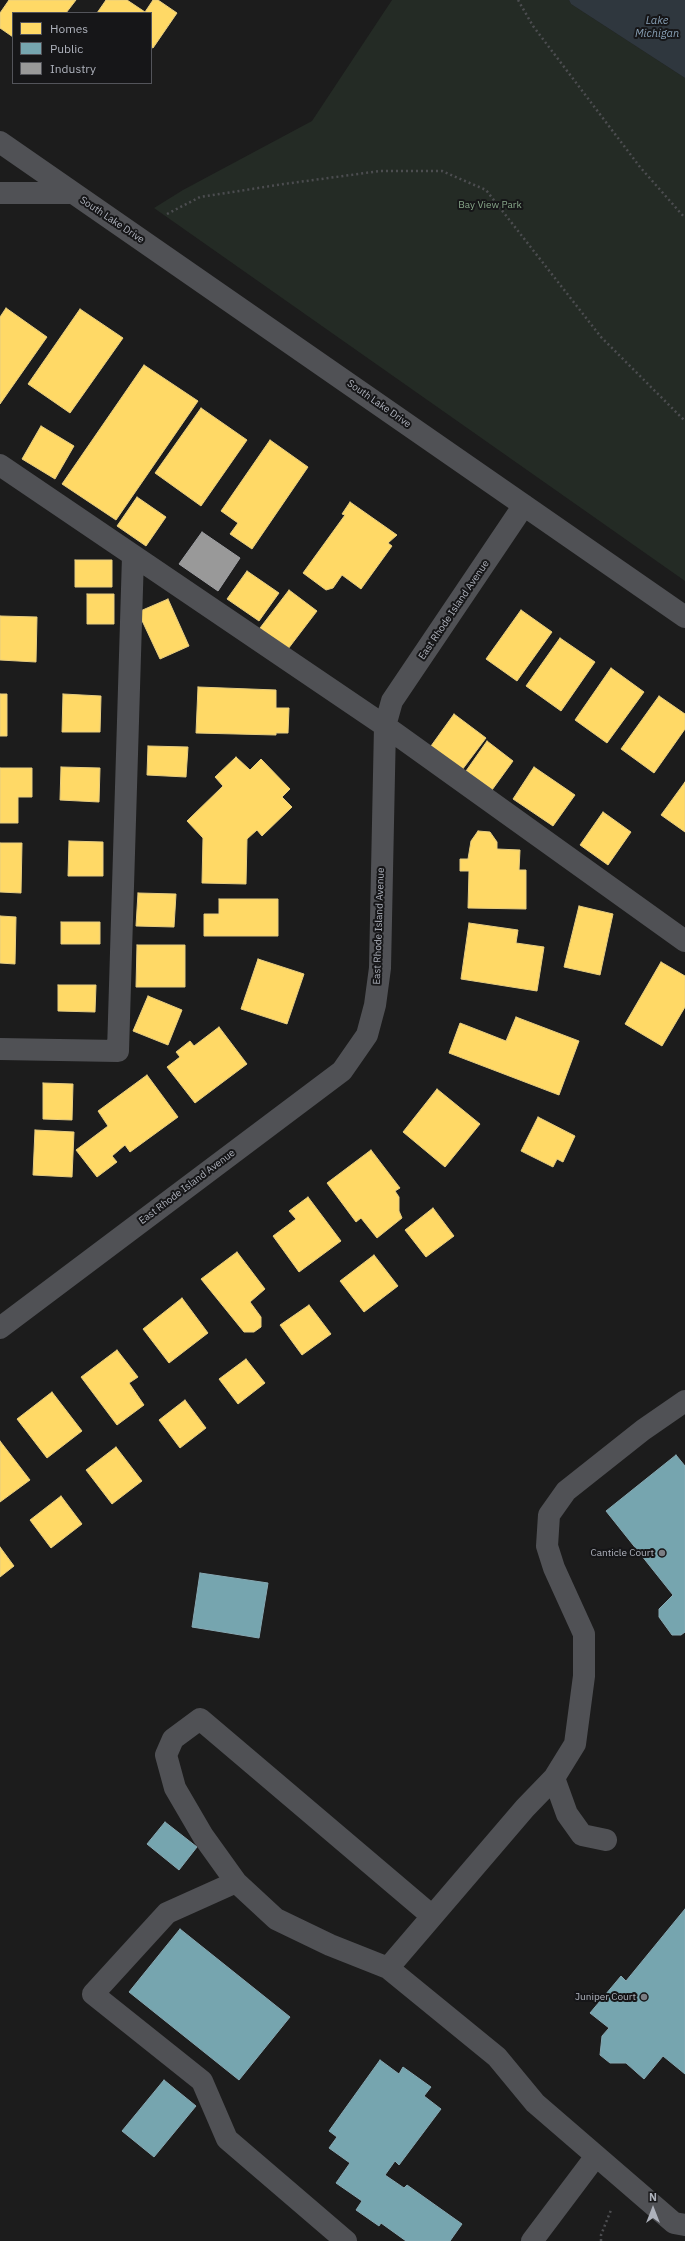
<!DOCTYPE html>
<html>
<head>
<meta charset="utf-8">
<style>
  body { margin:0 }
  #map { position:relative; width:685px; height:2241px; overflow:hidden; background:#1c1c1c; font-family:"IBM Plex Sans",sans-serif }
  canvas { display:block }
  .legend { position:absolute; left:12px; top:12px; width:140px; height:72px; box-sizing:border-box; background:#161618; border:1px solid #53545a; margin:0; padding:5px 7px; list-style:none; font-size:12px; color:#aeb2bc }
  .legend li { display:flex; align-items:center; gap:8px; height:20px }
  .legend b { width:20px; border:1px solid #53545a }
  .north { position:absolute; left:633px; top:2189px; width:40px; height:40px; -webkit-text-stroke:3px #161618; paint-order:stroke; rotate:0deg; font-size:11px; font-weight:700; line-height:16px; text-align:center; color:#aeb2bc }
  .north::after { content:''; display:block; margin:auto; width:14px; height:18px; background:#aeb2bc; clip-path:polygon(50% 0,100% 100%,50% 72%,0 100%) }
</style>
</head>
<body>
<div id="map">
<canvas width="685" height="2241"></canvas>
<ul class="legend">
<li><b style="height:11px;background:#ffd966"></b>Homes</li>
<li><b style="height:11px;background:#76a5af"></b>Public</li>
<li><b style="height:11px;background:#999"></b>Industry</li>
</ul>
<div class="north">N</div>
</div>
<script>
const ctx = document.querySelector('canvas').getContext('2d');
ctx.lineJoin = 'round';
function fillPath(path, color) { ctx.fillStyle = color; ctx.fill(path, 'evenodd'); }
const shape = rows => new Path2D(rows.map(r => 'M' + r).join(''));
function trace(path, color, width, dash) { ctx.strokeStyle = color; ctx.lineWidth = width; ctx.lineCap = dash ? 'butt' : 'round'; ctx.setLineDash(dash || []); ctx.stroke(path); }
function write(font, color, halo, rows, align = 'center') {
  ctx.font = font + ' "IBM Plex Sans",sans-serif'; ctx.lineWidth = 4; ctx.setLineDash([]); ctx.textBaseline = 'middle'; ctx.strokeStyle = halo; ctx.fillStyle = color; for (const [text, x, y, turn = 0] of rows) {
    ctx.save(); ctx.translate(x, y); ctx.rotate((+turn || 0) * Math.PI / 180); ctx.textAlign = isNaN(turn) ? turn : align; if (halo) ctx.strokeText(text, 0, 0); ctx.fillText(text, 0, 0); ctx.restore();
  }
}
fillPath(shape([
  [392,0,569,0,571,4,685,78,685,581,154,208,183,190,312,121]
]), '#242b25');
fillPath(shape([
  [569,0,685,0,685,78,571,4]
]), '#2f373e');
const homes = shape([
  [9,0,76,0,66,13,13,13,13,37,0,28,0,13,9,0],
  [106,0,127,0,145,12,153,0,158,0,177,13,153,48,151,47,151,13,97,13,106,0],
  [6,308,47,337,0,404,0,317,6,308],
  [80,309,123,338,70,413,28,384,80,309],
  [144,365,198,401,116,520,62,484,144,365],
  [201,408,247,440,201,506,155,473,201,408],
  [41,426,74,446,55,479,22,459,41,426],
  [270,440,308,467,252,549,230,534,238,523,221,511,270,440],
  [137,497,166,517,146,546,117,526,137,497],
  [350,502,397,535,388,543,392,546,361,589,342,575,333,588,326,590,303,573,345,515,342,514,350,502],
  [75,560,112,560,112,587,75,587,75,560],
  [247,571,279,593,259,621,227,599,247,571],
  [289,590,317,611,288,649,260,628,289,590],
  [87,594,114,594,114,624,87,624,87,594],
  [168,599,189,646,160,659,138,612,168,599],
  [521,610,552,632,517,681,486,659,521,610],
  [0,616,37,617,36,662,0,660,0,616],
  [560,638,595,662,561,711,526,686,560,638],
  [611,668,644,692,607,743,575,720,611,668],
  [198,687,276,690,276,708,289,708,288,733,276,733,276,735,196,733,198,687],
  [0,694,7,694,7,736,0,736,0,694],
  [63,694,101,696,100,732,62,732,63,694],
  [659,696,685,714,685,729,654,773,621,749,659,696],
  [454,714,486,738,462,770,431,746,454,714],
  [487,741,513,761,492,790,466,771,487,741],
  [148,746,188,747,186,777,147,775,148,746],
  [236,757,250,770,261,759,290,789,282,797,292,807,262,836,257,830,247,839,246,884,202,883,203,838,187,821,223,786,215,777,236,757],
  [61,767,100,768,99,802,60,800,61,767],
  [534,767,575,795,553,826,513,799,534,767],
  [0,768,32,768,32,797,18,797,18,823,0,823,0,768],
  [685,782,685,832,661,815,685,782],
  [603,812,631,832,608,865,580,845,603,812],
  [478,831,490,832,497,842,497,849,520,850,519,870,526,870,526,909,468,908,469,871,460,871,460,859,468,859,471,841,478,831],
  [69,841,103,842,103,876,68,876,69,841],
  [0,843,22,843,21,893,0,892,0,843],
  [138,893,176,894,174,927,136,926,138,893],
  [219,899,278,899,278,936,204,936,204,914,219,914,219,899],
  [579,906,613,914,600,975,564,967,579,906],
  [0,916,16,917,15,964,0,963,0,916],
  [61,922,100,922,100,944,61,944,61,922],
  [469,923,518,930,516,943,544,947,537,991,461,979,469,923],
  [137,945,185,945,185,987,136,987,137,945],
  [258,959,304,974,287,1024,241,1009,258,959],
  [661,962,685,976,685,1007,662,1046,625,1024,661,962],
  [58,985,96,985,95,1012,58,1011,58,985],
  [148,996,182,1010,168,1045,133,1031,148,996],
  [516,1017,579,1041,559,1095,449,1053,460,1023,506,1041,516,1017],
  [219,1027,247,1064,195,1103,167,1067,180,1057,176,1052,190,1041,194,1046,219,1027],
  [147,1075,178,1117,130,1152,125,1145,112,1156,117,1162,97,1177,76,1150,108,1126,98,1111,147,1075],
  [43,1083,73,1084,72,1120,43,1119,43,1083],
  [437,1089,480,1124,445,1167,403,1132,437,1089],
  [538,1117,575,1136,563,1162,557,1159,553,1167,521,1151,538,1117],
  [35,1130,74,1132,72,1177,33,1175,35,1130],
  [371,1150,400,1188,395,1191,399,1197,399,1211,402,1218,377,1238,361,1218,356,1222,327,1183,371,1150],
  [308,1197,341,1241,299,1272,273,1236,296,1219,289,1211,308,1197],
  [433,1208,454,1236,426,1257,405,1230,433,1208],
  [237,1252,265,1289,250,1302,261,1317,261,1327,254,1332,244,1332,201,1279,237,1252],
  [374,1255,398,1286,364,1312,340,1281,374,1255],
  [182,1298,208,1333,169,1363,143,1329,182,1298],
  [309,1305,331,1334,302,1355,280,1325,309,1305],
  [117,1350,138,1377,129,1383,144,1405,117,1425,81,1377,117,1350],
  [246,1359,265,1383,238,1404,219,1379,246,1359],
  [52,1392,82,1431,47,1458,17,1419,52,1392],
  [185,1400,206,1428,180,1448,159,1420,185,1400],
  [0,1441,30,1480,0,1502,0,1441],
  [116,1447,142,1481,112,1504,86,1470,116,1447],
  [61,1496,82,1524,51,1548,30,1520,61,1496],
  [0,1547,14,1566,0,1577,0,1547]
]);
fillPath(homes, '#ffd966');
trace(homes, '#e7cd80', 1);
const public = shape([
  [676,1455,685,1466,685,1632,681,1635,672,1635,659,1617,659,1609,673,1595,606,1511,676,1455],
  [200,1573,268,1583,259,1638,192,1627,200,1573],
  [165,1822,197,1847,179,1870,147,1844,165,1822],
  [685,1909,685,2074,663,2056,644,2079,626,2063,610,2063,600,2055,602,2036,609,2028,590,2013,621,1976,626,1981,685,1909],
  [180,1929,290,2017,239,2080,129,1992,180,1929],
  [380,2060,399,2074,403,2067,431,2087,424,2096,441,2109,399,2165,395,2161,385,2175,404,2188,407,2185,462,2224,450,2241,406,2241,381,2223,379,2226,356,2210,362,2201,336,2183,350,2163,329,2148,337,2137,329,2131,380,2060],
  [164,2080,196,2106,154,2157,122,2131,164,2080]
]);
fillPath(public, '#76a5af');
trace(public, '#87a9b3', 1);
const industry = shape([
  [202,532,240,558,218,591,179,564,202,532]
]);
fillPath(industry, '#999');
trace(industry, '#9fa0a4', 1);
trace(shape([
  [518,0,533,26,640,167,685,218],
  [167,214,200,197,284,184,380,171,442,171,486,190,601,337,685,421],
  [601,2241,601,2235,611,2210]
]), '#4c4d50', 2.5, [2, 3]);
trace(shape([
  [0,142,685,617],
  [0,193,72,193],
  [0,465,385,726,685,941],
  [0,1049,118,1051,133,556],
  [0,1328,342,1071,367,1035,375,1005,380,968,385,726,392,701,524,505],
  [554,1778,525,1808,388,1968,497,2057,535,2103,674,2223,685,2225],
  [606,1840,582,1835,567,1814,554,1778,575,1744,584,1676,584,1634,554,1568,547,1546,549,1515,566,1491,643,1430,685,1401],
  [236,1882,167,1913,93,1994,202,2081,227,2139,346,2241],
  [388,1968,330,1945,276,1919,236,1882,203,1836,175,1788,166,1755,173,1739,200,1719,432,1916],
  [532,2241,596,2156]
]), '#505155', 22);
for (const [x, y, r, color] of [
  [662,1553,4,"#7b7e84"],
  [644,1997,4,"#7b7e84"]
]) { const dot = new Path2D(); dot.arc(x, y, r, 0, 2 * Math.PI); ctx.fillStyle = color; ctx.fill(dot); trace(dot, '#161618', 1.5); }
write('10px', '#86a588', '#161618', [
  ["Bay View Park",490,205]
]);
write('10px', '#aeb2bc', '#161618', [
  ["South Lake Drive",112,220,34],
  ["South Lake Drive",379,404,35],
  ["East Rhode Island Avenue",454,610,-56],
  ["East Rhode Island Avenue",379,926,-88],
  ["East Rhode Island Avenue",187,1187,-37]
]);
write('10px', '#aeb2bc', '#161618', [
  ["Canticle Court",654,1553],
  ["Juniper Court",636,1997]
], 'right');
write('italic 11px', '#879fb4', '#161618', [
  ["Lake",657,21],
  ["Michigan",657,34]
]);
</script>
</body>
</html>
